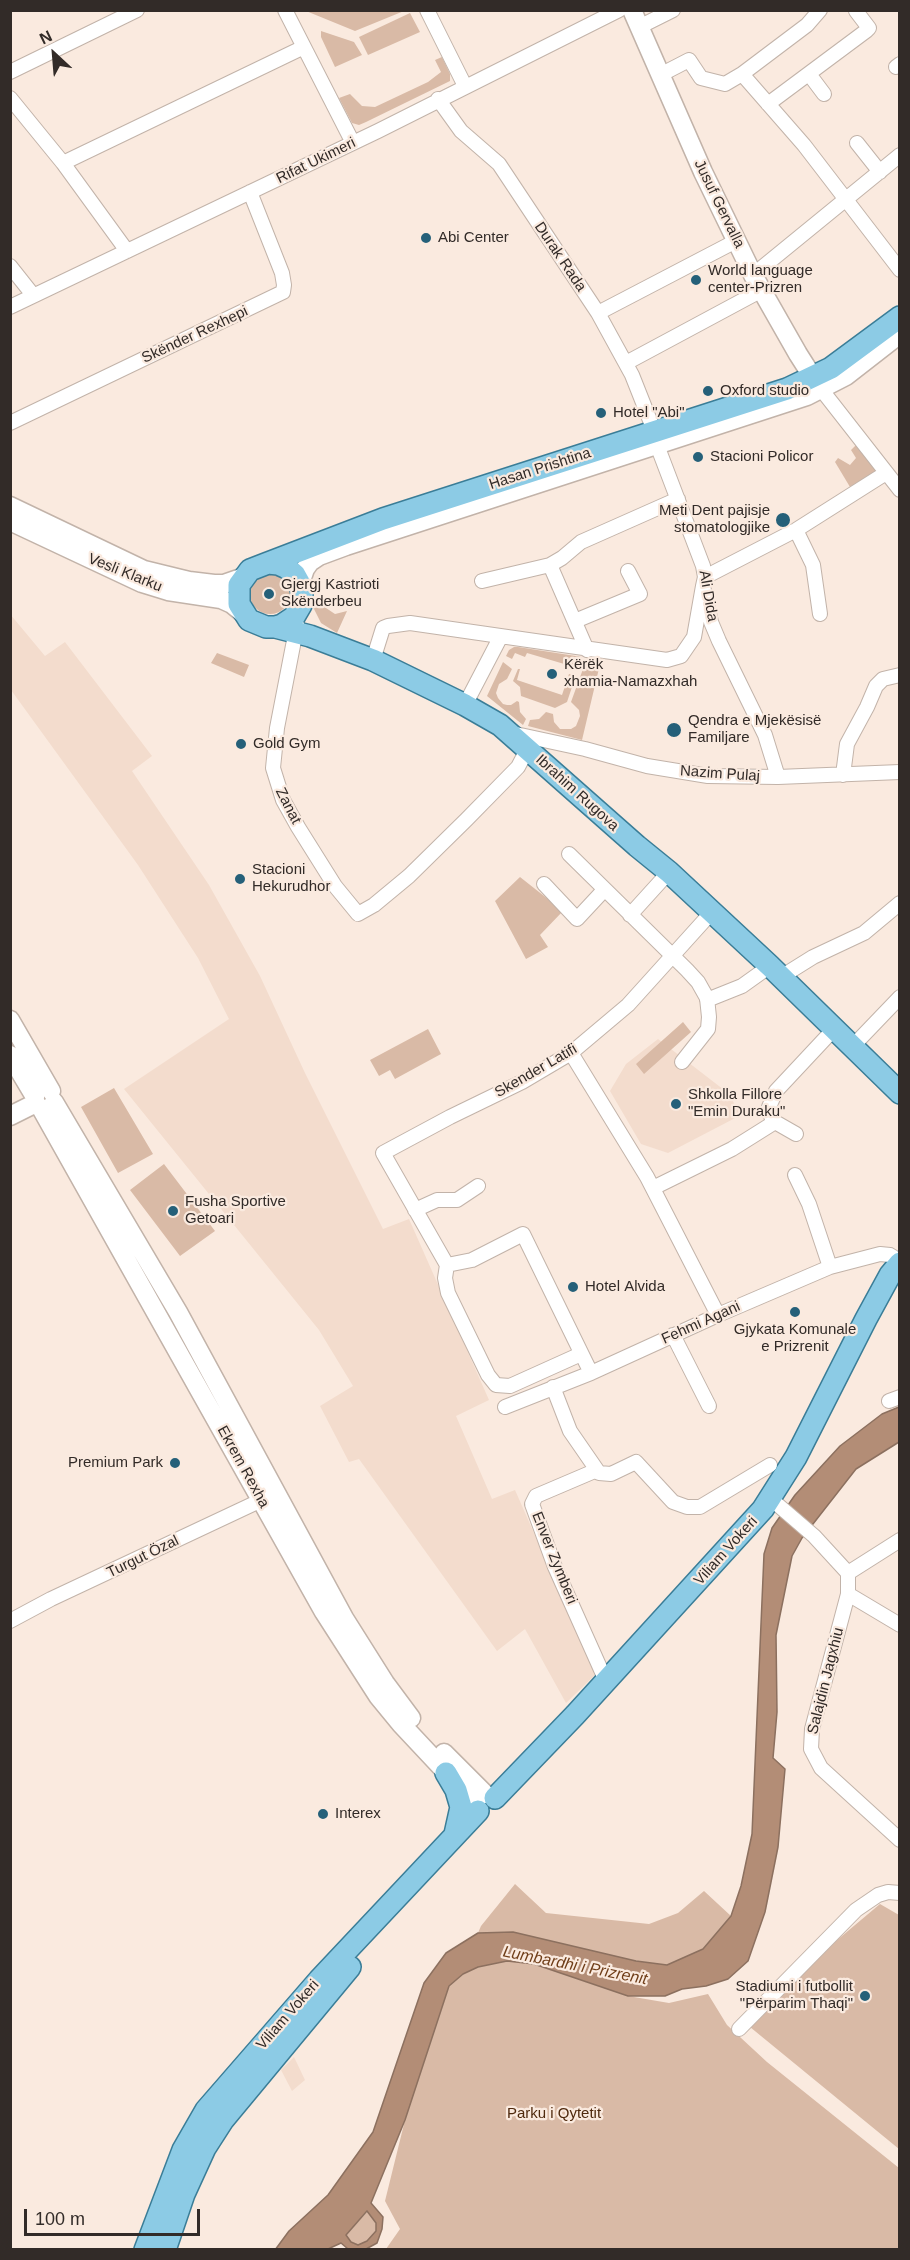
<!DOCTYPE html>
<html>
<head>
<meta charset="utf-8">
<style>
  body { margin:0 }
  #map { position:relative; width:910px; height:2260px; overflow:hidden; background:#faeadf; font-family:Arial,sans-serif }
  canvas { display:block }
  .frame { position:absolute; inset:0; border:12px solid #322b28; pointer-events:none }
  .north { position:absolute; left:24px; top:24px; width:60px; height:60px; -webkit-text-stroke:4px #faeadf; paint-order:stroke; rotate:334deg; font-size:16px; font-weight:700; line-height:24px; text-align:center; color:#322b28 }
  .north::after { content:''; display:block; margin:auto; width:21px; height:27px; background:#322b28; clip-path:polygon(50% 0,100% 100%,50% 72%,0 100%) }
  .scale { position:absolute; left:24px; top:2209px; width:176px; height:27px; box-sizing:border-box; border:3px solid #322b28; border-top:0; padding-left:8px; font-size:18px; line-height:21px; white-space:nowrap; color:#322b28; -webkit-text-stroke:4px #faeadf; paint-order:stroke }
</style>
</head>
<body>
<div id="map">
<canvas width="910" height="2260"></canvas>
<div class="frame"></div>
<div class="north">N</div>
<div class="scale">100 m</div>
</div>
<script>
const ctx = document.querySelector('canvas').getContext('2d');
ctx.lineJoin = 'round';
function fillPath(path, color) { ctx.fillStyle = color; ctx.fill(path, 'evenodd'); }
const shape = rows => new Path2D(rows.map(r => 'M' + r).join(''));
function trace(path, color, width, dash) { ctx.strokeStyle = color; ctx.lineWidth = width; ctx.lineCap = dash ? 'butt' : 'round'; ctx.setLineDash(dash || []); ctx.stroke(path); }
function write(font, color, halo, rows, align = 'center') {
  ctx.font = font + ' Arial,sans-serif'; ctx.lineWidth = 4.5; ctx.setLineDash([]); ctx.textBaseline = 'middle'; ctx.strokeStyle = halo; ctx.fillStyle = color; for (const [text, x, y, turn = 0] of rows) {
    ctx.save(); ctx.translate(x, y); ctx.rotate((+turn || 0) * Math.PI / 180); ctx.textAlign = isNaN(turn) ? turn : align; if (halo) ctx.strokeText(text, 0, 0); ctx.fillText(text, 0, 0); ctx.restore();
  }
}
fillPath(shape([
  [10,614,45,656,65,642,152,756,132,771,209,885,260,976,305,1073,383,1229,409,1219,489,1400,456,1416,492,1499,515,1490,596,1674,566,1703,525,1629,497,1651,359,1459,349,1462,320,1406,353,1386,319,1330,124,1089,229,1019,198,958,138,865,11,690],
  [658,1039,728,1093,741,1115,668,1153,641,1144,610,1091,626,1064],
  [294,2057,305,2080,292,2091,281,2070]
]), '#f3dccd');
fillPath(shape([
  [306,11,404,11,355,31],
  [410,13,420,32,368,55,359,37],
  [321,31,354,42,362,55,335,67,321,37],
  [442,57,450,74,450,81,366,122,359,125,352,123,339,98,350,94,362,106,375,107,428,82,441,72,435,60],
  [856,445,877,470,850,487,835,462,838,458,850,465,856,458,851,450],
  '250 594a20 20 0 1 1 40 0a20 20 0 1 1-40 0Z',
  [320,604,335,614,347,611,337,633,321,623,313,607],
  [514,647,518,647,582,657,577,670,570,670,571,666,527,653,525,657,515,653,512,659,506,656,509,650],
  [217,653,249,665,244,677,211,663],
  [587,658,601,660,582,740,528,726,530,720,539,719,546,712,553,714,554,722,560,729,571,729,576,726,580,716,579,710,571,702],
  [503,662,512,669,507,679,499,684,496,693,498,698,503,704,507,705,511,705,517,701,519,702,520,712,526,719,523,725,487,696],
  [518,669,520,669,517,680,562,695,569,674,576,675,567,702,555,708,521,696,520,687,513,681],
  [520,877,563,911,540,935,548,947,526,959,495,901],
  [683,1022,691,1032,644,1074,636,1064],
  [428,1029,441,1054,395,1079,390,1070,379,1076,370,1060],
  [114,1088,153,1154,118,1173,81,1107],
  [164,1164,215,1231,180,1256,130,1190],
  [515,1884,546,1913,649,1924,678,1913,704,1891,731,1916,703,1949,667,1965,636,1961,513,1932,478,1933,481,1926],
  [880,1904,899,1915,899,2149,750,2027,836,1941],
  [507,1961,534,1964,587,1980,628,1996,669,2003,708,1994,727,2025,767,2062,899,2168,899,2249,386,2249,400,2229,385,2201,405,2120,449,1985,463,1974,478,1967],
  [368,2211,376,2223,376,2231,368,2241,359,2245,351,2242,345,2236]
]), '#d9baa6');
const water = shape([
  [899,1407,899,1442,856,1469,802,1538,792,1556,776,1635,777,1712,773,1758,785,1769,778,1847,765,1912,748,1961,728,1979,706,1986,682,1989,665,1996,628,1996,534,1964,507,1961,478,1967,463,1974,449,1986,405,2120,371,2203,383,2217,382,2229,377,2243,366,2249,348,2249,341,2243,328,2249,275,2250,289,2231,328,2195,373,2132,424,1983,446,1953,478,1933,513,1932,636,1961,667,1965,703,1949,731,1916,741,1886,752,1834,764,1554,772,1528,795,1495,840,1446,882,1414,899,1407],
  [367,2211,376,2223,376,2231,367,2241,358,2245,351,2242,346,2235,367,2211]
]);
fillPath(water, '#b38d76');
trace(water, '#8c705f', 1.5);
const street = shape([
  [285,10,353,143],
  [427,10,465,86],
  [639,27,673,10],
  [896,67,900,64],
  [10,72,137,10],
  [742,74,804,145,900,270],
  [809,74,824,94],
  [660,75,689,60,701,78,725,84,742,74,807,25,820,10],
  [10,98,63,163,127,251],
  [438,99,461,131,499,164,598,313,632,375,655,433],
  [768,104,866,31,869,28,856,11],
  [857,143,880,172],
  [63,163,304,47],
  [10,266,33,295],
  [753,275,900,155],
  [10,307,378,131,619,10],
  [598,313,736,241],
  [626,363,762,290],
  [821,389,900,490],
  [10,423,283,292,284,285,282,273,250,192],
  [657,445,703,566,705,577,703,586,711,622,719,641,765,735,778,777],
  [796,530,813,565,820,614],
  [550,565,587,650],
  [705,577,796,530,886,473],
  [482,581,550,565,562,558,581,542,678,499],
  [575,621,640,594,628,571],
  [297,625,277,728,273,768,283,800,298,827,335,886,358,914,374,905,409,876,466,820,518,767,528,748],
  [373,660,383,628,388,626,410,623,667,660,681,656,694,637,703,586],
  [465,705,501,636],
  [511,733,585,749,647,766,708,776,778,777,900,772],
  [843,775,847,744,867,707,876,686,883,679,900,675],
  [569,854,687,970,698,982,707,998,709,1017,708,1029,682,1062],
  [544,884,577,919,604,890],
  [630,915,669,872],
  [781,977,813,957,864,933,900,903],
  [707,1000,742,986,770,966],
  [852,1047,900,997],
  [571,1053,647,1177,718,1315],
  [796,1134,775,1122,771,1116,769,1107,776,1091,834,1029],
  [795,1175,809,1204,830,1267],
  [653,1188,732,1149,775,1122],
  [415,1210,437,1200,457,1200,478,1186],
  [447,1265,445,1278,448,1293,488,1375,496,1385,510,1386,581,1354],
  [673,1335,709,1406],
  [591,1373,523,1234,472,1260,447,1265,383,1153,450,1117,522,1082,571,1053,628,1005,711,913],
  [553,1387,570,1431,599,1473,611,1474,636,1462,673,1502,687,1507,700,1507,770,1465],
  [889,1401,900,1397],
  [505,1407,591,1373,718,1315,830,1267,880,1254,890,1255,900,1261],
  [597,1470,536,1496,532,1504,555,1567,606,1681],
  [771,1499,814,1536,848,1573,848,1594,812,1729,811,1749,821,1768,900,1840],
  [848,1573,900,1540],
  [848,1594,900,1625],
  [10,1621,51,1599,268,1497],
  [739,2029,856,1910,878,1895,888,1892,900,1893]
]);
const secondary = shape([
  [632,10,703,172,753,275,798,354,819,387],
  [10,506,144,570,189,581,214,584,224,584,244,577],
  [10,521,142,583,168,591,221,599,232,604,243,613],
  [300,584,305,569,310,562,319,556,346,546,807,396,846,376,900,334],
  [10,1020,51,1091],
  [10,1055,35,1097],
  [54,1102,178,1312,344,1618,385,1683,411,1718],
  [41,1108,324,1612,378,1696,401,1724,476,1804],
  [10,1116,36,1103],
  [444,1753,485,1794]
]);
const primary = shape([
  [268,563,383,519,787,389,831,368,900,317],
  [275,627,282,625,294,617,301,605,302,594,300,584,295,575,287,568,278,564,268,563,250,570,239,585,239,604,249,620,266,627,275,627,310,636,373,660,465,705,500,725,637,846,669,872,770,966,900,1093],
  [446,1773,456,1790,461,1807,455,1834],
  [495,1798,575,1715,763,1509,796,1457,866,1319,890,1275,900,1263],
  [145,2250,183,2150,206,2110,319,1980,478,1811],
  [165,2250,184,2194,205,2148,223,2120,350,1967]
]);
trace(street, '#c2b3a9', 16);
trace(secondary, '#c2b3a9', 21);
trace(primary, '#3a7d97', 24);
trace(street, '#fff', 14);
trace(secondary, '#fff', 18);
trace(primary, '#8ccbe5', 21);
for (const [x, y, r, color] of [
  [426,238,6,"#256079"],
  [696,280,6,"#256079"],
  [708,391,6,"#256079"],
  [601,413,6,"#256079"],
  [698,457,6,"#256079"],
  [783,520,8,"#256079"],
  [269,594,6,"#256079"],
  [552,674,6,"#256079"],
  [674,730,8,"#256079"],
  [241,744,6,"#256079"],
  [240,879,6,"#256079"],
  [676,1104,6,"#256079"],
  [173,1211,6,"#256079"],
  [573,1287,6,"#256079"],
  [795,1312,6,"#256079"],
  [175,1463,6,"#256079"],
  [323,1814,6,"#256079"],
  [865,1996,6,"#256079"]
]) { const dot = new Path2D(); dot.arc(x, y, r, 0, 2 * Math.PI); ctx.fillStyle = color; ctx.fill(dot); trace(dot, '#faeadf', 2); }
write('15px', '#322b28', '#faeadf', [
  ["Rifat Ukimeri",316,161,-26],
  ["Jusuf Gervalla",719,204,64],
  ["Durak Rada",560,257,56],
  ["Skënder Rexhepi",195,335,-25],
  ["Hasan Prishtina",540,469,-18],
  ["Vesli Klarku",125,573,22],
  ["Ali Dida",708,596,80],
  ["Nazim Pulaj",720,774,4],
  ["Ibrahim Rugova",577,793,42],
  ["Zanat",288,806,63],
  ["Skender Latifi",536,1071,-30],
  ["Fehmi Agani",701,1323,-24],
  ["Ekrem Rexha",243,1467,61],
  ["Viliam Vokeri",726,1551,-48],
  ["Turgut Özal",143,1557,-26],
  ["Enver Zymberi",554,1558,68],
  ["Salajdin Jagxhiu",826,1681,-76],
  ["Viliam Vokeri",288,2015,-49]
]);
write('15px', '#322b28', '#faeadf', [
  ["Abi Center",438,238],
  ["World language",708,271],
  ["center-Prizren",708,288],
  ["Oxford studio",720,391],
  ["Hotel \"Abi\"",613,413],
  ["Stacioni Policor",710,457],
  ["Meti Dent pajisje",770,511,"right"],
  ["stomatologjike",770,528,"right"],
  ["Gjergj Kastrioti",281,585],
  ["Skënderbeu",281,602],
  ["Kërëk",564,665],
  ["xhamia-Namazxhah",564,682],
  ["Qendra e Mjekësisë",688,721],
  ["Familjare",688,738],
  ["Gold Gym",253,744],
  ["Stacioni",252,870],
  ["Hekurudhor",252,887],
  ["Shkolla Fillore",688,1095],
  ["\"Emin Duraku\"",688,1112],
  ["Fusha Sportive",185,1202],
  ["Getoari",185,1219],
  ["Hotel Alvida",585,1287],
  ["Gjykata Komunale",795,1330,"center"],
  ["e Prizrenit",795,1347,"center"],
  ["Premium Park",163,1463,"right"],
  ["Interex",335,1814],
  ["Stadiumi i futbollit",853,1987,"right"],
  ["\"Përparim Thaqi\"",853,2004,"right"]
], 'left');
write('15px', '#4f290d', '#faeadf', [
  ["Parku i Qytetit",554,2114]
]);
write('italic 16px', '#703e19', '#faeadf', [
  ["Lumbardhi i Prizrenit",575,1966,11]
]);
</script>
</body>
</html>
